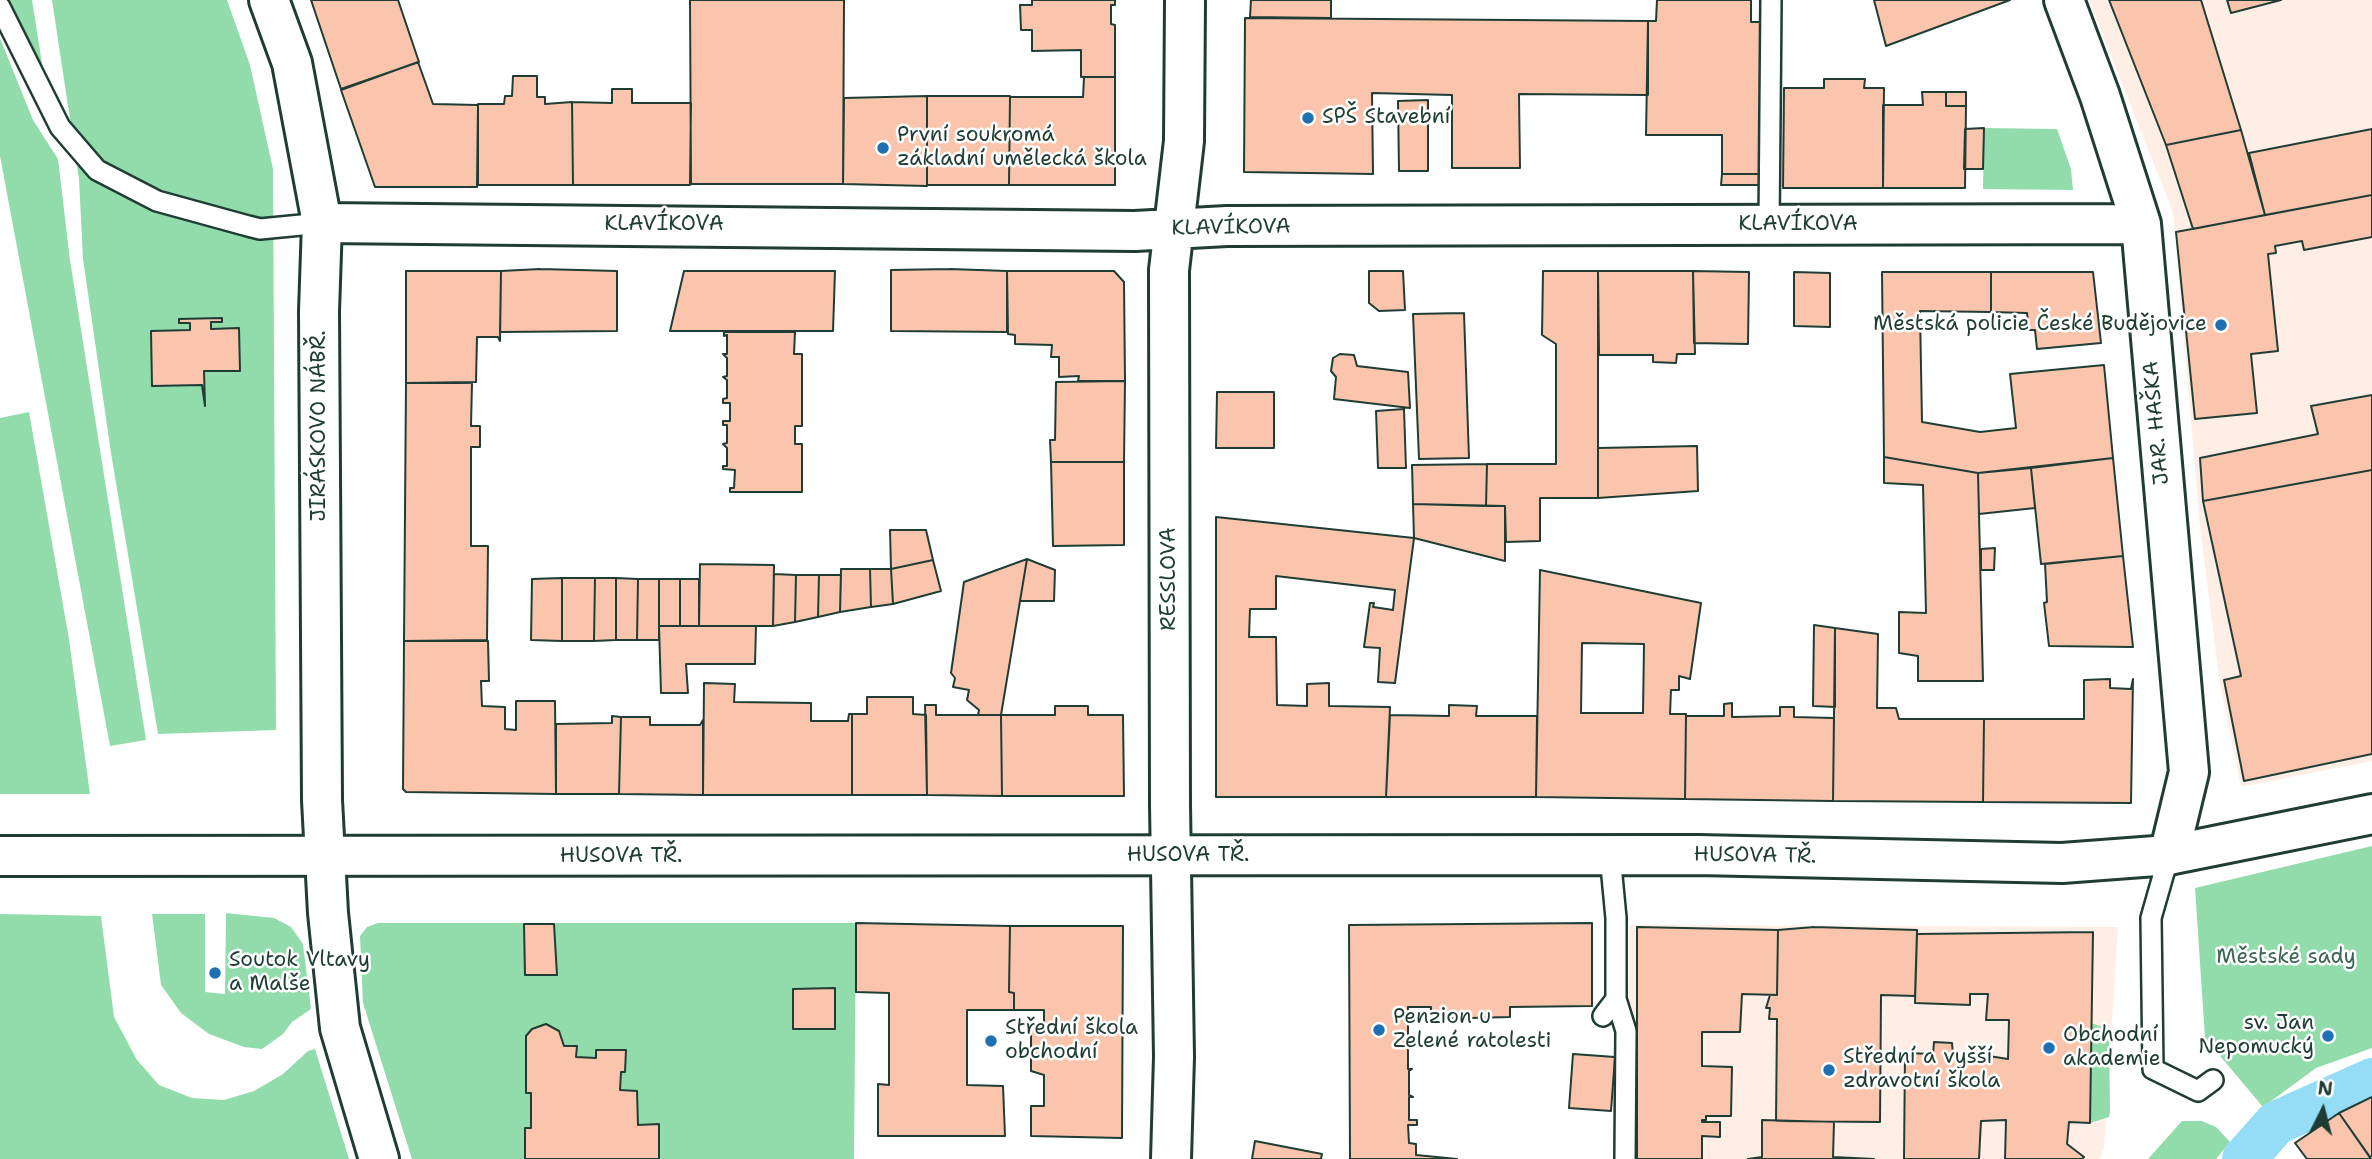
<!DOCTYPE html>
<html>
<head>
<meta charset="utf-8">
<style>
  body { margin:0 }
  #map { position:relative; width:2372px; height:1159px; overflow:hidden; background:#fff; font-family:"Shantell Sans",sans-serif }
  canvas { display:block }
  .north { position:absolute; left:2288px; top:1075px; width:70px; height:70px; -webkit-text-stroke:5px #fff; paint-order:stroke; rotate:6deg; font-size:19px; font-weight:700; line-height:28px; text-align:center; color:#1f3d34 }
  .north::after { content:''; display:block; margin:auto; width:24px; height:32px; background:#1f3d34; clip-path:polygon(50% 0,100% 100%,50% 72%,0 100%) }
</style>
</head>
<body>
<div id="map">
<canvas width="2372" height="1159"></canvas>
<div class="north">N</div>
</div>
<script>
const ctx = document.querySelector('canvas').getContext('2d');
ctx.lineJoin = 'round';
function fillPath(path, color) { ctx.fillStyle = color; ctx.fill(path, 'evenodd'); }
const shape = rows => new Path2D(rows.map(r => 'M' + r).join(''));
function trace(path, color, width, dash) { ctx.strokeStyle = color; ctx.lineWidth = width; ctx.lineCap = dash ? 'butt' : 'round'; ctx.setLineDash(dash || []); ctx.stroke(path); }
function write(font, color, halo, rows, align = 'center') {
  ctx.font = font + ' "Shantell Sans",sans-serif'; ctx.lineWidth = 5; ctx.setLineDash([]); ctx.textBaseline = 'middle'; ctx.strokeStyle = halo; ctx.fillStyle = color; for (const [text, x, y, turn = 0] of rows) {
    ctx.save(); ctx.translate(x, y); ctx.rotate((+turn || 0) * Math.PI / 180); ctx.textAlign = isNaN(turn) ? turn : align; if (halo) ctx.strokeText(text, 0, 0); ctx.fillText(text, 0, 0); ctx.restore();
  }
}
fillPath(shape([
  [2089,0,2372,0,2372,761,2241,787,2219,677,2200,527,2173,212],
  [1629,925,2118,927,2104,1149,2099,1159,1628,1159]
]), '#feeee6');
fillPath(shape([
  [10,0,32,0,43,70,36,63],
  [52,0,227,0,250,65,273,169,276,730,158,734,111,453,83,259,79,179],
  [0,38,33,120,58,159,70,260,146,740,110,746,0,156],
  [1984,128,2057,129,2071,169,2073,190,1983,189],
  [29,412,69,639,90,794,0,794,0,418],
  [2372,846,2372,1048,2316,1068,2263,1107,2205,1038,2195,888],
  [226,913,274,918,291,927,303,944,311,1009,292,1022,283,1034,262,1049,244,1047,209,1034,181,1013,161,985,152,914,205,914,205,992,225,994],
  [0,914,101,916,114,1017,137,1060,159,1085,192,1098,224,1100,254,1091,283,1074,308,1051,315,1049,349,1159,0,1159],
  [378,923,856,923,854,1159,412,1159,363,1003,360,936,367,927],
  [2091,1023,2106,1028,2109,1034,2110,1111,2109,1117,2090,1123],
  [2182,1121,2202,1121,2216,1127,2230,1142,2216,1159,2148,1159]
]), '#92dcab');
trace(shape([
  [2244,1159,2276,1123,2372,1080]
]), '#95ddf7', 44);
const building = shape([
  [311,0,398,0,419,62,341,89,311,0],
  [690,0,844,0,843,184,691,184,690,0],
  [1032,0,1115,0,1115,5,1111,5,1111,24,1115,25,1115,77,1081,77,1081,50,1032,51,1032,30,1021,30,1020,5,1032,5,1032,0],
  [1251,0,1331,0,1331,18,1250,17,1251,0],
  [1657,0,1751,0,1751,22,1761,22,1761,174,1722,174,1722,135,1646,135,1648,21,1656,21,1657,0],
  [1874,0,2010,0,1886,46,1874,0],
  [2109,0,2201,0,2241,130,2166,145,2109,0],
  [2227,0,2281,0,2231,13,2227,0],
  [1245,18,1648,21,1648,95,1519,94,1520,168,1452,168,1452,95,1372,93,1373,174,1244,172,1245,18],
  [418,62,433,104,478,105,477,187,375,187,341,90,418,62],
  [513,76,537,76,537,97,545,97,545,104,572,102,573,185,478,185,478,104,504,104,505,96,512,96,513,76],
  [1084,77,1115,77,1115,185,1009,185,1010,97,1083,97,1084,77],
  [1824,79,1865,79,1864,88,1884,88,1883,188,1783,188,1784,88,1824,88,1824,79],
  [612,89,632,89,632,103,691,103,690,185,573,185,572,102,612,103,612,89],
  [1922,92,1946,92,1946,106,1966,106,1965,188,1883,188,1883,105,1923,105,1922,92],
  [1946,92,1966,92,1966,106,1946,106,1946,92],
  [927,96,927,186,843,184,844,98,927,96],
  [927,96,1010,96,1009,185,927,185,927,96],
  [1428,100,1428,171,1399,171,1398,101,1428,100],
  [1984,128,1983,169,1964,169,1965,129,1984,128],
  [2372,129,2372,195,2265,215,2249,153,2372,129],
  [2241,130,2265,215,2193,229,2166,145,2241,130],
  [1722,174,1761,174,1761,185,1721,185,1722,174],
  [2372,195,2372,237,2304,250,2302,241,2275,246,2276,253,2268,254,2278,351,2251,354,2257,413,2195,419,2176,232,2372,195],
  [540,269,617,271,617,331,500,332,501,271,540,269],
  [950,269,1007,271,1007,332,891,331,891,270,950,269],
  [406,271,501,271,500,341,498,337,477,337,476,382,406,383,406,271],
  [684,271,835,271,833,331,670,331,684,271],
  [1007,271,1114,271,1124,282,1125,381,1078,381,1079,376,1059,377,1059,357,1051,357,1052,345,1015,344,1015,335,1008,334,1007,271],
  [1369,271,1403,271,1405,310,1379,311,1369,303,1369,271],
  [1543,271,1598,271,1598,498,1540,498,1540,541,1506,542,1505,506,1486,506,1487,464,1556,464,1556,344,1542,335,1543,271],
  [1598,271,1693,271,1695,354,1677,354,1676,363,1653,362,1653,355,1599,355,1598,271],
  [1693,271,1749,272,1748,344,1694,343,1693,271],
  [1794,272,1830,273,1830,327,1794,326,1794,272],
  [1882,272,1991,272,1991,312,1920,311,1922,422,1980,432,2016,428,2010,374,2104,365,2113,458,1978,473,1884,457,1882,272],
  [1991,272,2093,272,2101,343,2037,349,2035,330,2029,330,2027,313,1991,312,1991,272],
  [1464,313,1469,458,1419,459,1413,314,1464,313],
  [222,318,222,322,211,322,211,329,239,328,240,371,204,371,205,406,202,385,152,386,151,331,190,330,190,323,179,323,179,319,222,318],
  [724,332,795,332,794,354,802,354,802,426,795,426,795,444,802,444,802,492,730,492,730,488,734,488,735,470,723,469,723,466,727,466,727,448,723,444,727,443,727,425,723,425,723,421,730,421,730,403,723,403,723,399,727,398,727,380,723,377,727,376,727,358,723,354,727,354,727,335,724,336,724,332],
  [1340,354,1354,355,1357,366,1408,372,1410,408,1334,399,1336,377,1331,371,1333,358,1340,354],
  [1125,381,1124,462,1051,462,1050,440,1055,440,1056,382,1125,381],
  [406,383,472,383,471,426,480,426,480,447,471,447,471,546,488,546,487,640,404,641,406,383],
  [1217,392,1274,392,1274,448,1216,448,1217,392],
  [2372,395,2372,470,2203,501,2200,458,2318,434,2311,406,2372,395],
  [1404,409,1406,468,1378,468,1376,411,1404,409],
  [1697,446,1698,491,1598,498,1598,448,1697,446],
  [1884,457,1978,473,1983,681,1918,681,1918,656,1899,653,1899,612,1926,613,1923,485,1884,483,1884,457],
  [2113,458,2123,556,2041,564,2031,468,2113,458],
  [1051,462,1124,462,1124,545,1053,546,1051,462],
  [1487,464,1486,506,1413,504,1412,465,1487,464],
  [2031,468,2035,508,1979,514,1978,473,2031,468],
  [2372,470,2372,754,2244,781,2224,680,2241,676,2203,501,2372,470],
  [1413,504,1505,506,1505,561,1414,538,1413,504],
  [1216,517,1414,538,1395,683,1378,682,1380,648,1364,647,1370,603,1374,603,1373,607,1393,610,1395,590,1276,576,1276,609,1250,609,1249,637,1276,637,1277,705,1307,706,1307,684,1329,683,1329,706,1390,707,1386,797,1216,797,1216,517],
  [890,530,926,530,933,560,891,569,890,530],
  [1995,548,1994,570,1981,570,1981,549,1995,548],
  [2123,556,2133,647,2049,646,2044,603,2047,602,2045,564,2123,556],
  [1027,559,1001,715,978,715,979,710,967,700,969,690,953,687,955,678,951,673,964,582,1027,559],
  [1027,559,1055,570,1054,601,1020,601,1027,559],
  [933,560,941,591,893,604,891,569,933,560],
  [700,564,774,565,773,626,699,626,700,564],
  [841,569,870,569,871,607,840,612,841,569],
  [870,569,891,569,893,604,871,607,870,569],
  [1540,570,1701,603,1690,679,1679,676,1679,690,1671,690,1670,714,1686,714,1685,799,1536,797,1540,570],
  [1582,643,1644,644,1643,713,1581,713,1582,643],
  [774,574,796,575,795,622,773,626,774,574],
  [796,575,819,575,818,617,795,622,796,575],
  [819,575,841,575,840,612,818,617,819,575],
  [562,578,562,641,531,640,532,579,562,578],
  [562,578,595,578,594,641,562,641,562,578],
  [595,578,616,578,616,640,594,641,595,578],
  [616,578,638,579,637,640,616,640,616,578],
  [638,579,659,579,659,640,637,640,638,579],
  [659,579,680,579,680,626,659,626,659,579],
  [680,579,699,579,699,626,680,626,680,579],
  [1814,625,1835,628,1835,707,1813,706,1814,625],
  [659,626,756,626,755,664,686,664,688,693,661,693,659,626],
  [1835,628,1878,634,1877,708,1896,708,1899,719,1984,719,1983,802,1833,801,1835,628],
  [404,641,488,641,489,681,481,681,482,706,505,707,505,729,516,730,516,701,555,701,556,794,406,792,403,789,404,641],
  [2110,679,2110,688,2131,689,2133,679,2131,803,1983,802,1984,719,2084,719,2084,680,2110,679],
  [704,683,735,684,734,702,811,703,811,721,848,721,849,714,852,714,852,795,703,795,704,683],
  [867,697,913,697,913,714,926,715,927,795,852,795,852,714,867,714,867,697],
  [1732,703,1732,717,1780,716,1780,707,1794,707,1794,717,1834,718,1833,801,1685,799,1686,716,1724,716,1724,704,1732,703],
  [925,705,936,705,936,715,1001,715,1002,796,927,795,925,705],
  [1449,705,1477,706,1476,716,1537,716,1536,797,1386,797,1390,715,1449,716,1449,705],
  [1055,706,1088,706,1088,715,1123,715,1124,796,1002,796,1001,715,1055,715,1055,706],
  [612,716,621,717,619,794,556,794,556,724,612,723,612,716],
  [621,717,650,717,650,725,700,725,703,720,703,795,619,794,621,717],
  [856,923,1010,926,1009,992,1014,993,1014,1010,967,1010,967,1085,1003,1086,1005,1136,878,1136,878,1084,889,1085,889,993,856,992,856,923],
  [1592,923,1592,1006,1510,1007,1510,1017,1431,1019,1431,1007,1408,1007,1408,1041,1412,1044,1408,1044,1408,1069,1412,1069,1409,1071,1409,1095,1413,1097,1409,1097,1409,1120,1417,1120,1417,1125,1408,1125,1409,1143,1416,1144,1416,1155,1457,1159,1350,1159,1349,925,1592,923],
  [524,924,554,924,557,975,525,975,524,924],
  [1010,926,1123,926,1122,1138,1031,1136,1031,1106,1044,1106,1044,1075,1031,1071,1031,1028,1044,1024,1044,1010,1014,1010,1014,993,1009,992,1010,926],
  [1637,927,1778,930,1777,995,1742,994,1740,1032,1702,1032,1702,1066,1732,1067,1731,1116,1706,1116,1706,1120,1702,1120,1702,1122,1720,1122,1720,1137,1702,1136,1702,1159,1637,1159,1637,927],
  [1814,927,1917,930,1915,996,1881,995,1880,1122,1776,1121,1777,1019,1769,1019,1770,1008,1766,1008,1770,995,1777,995,1778,930,1814,927],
  [2093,932,2090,1123,2069,1122,2067,1144,2084,1157,2082,1159,2005,1159,2006,1120,1981,1121,1979,1159,1904,1159,1905,1053,1933,1054,1934,1042,1952,1043,1953,1055,1976,1054,2008,1059,2009,1020,1986,1020,1988,994,1970,994,1970,1005,1915,1003,1917,934,2093,932],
  [835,988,835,1029,793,1029,793,989,835,988],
  [546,1024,559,1031,564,1046,577,1046,576,1057,596,1058,596,1050,626,1050,625,1072,621,1072,620,1090,637,1091,638,1125,659,1124,659,1159,525,1159,525,1128,531,1128,531,1093,526,1093,526,1036,532,1029,546,1024],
  [1573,1054,1615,1057,1611,1111,1569,1108,1573,1054],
  [2372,1097,2372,1156,2370,1157,2339,1113,2372,1097],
  [2339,1113,2371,1159,2307,1159,2295,1143,2339,1113],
  [1762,1120,1834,1122,1833,1157,1874,1159,1748,1159,1762,1157,1762,1120],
  [1255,1141,1322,1154,1321,1159,1252,1159,1255,1141]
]);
fillPath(building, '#fbc5ad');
trace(building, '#1f3d34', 2);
const lane = shape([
  [0,7,60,127,97,170,157,201,248,226,260,229,322,223],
  [1769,226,1771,0],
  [2169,855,2151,918,2153,1069,2198,1091,2213,1080],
  [1616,999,1626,1031,1625,1159],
  [1603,1016,1616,999,1616,918,1610,855]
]);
const street = shape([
  [269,0,292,63,322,223,319,311,322,800,328,913,340,1028,379,1159],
  [2064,0,2100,96,2141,224,2189,772,2169,855],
  [322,223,1135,231,1227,226,2141,224],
  [1171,1159,1174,1057,1170,805,1169,270,1184,141,1185,0]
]);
const secondary = shape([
  [0,856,1698,855,2062,863,2169,855,2372,814]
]);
trace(lane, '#1f3d34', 24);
trace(street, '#1f3d34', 44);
trace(secondary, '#1f3d34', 44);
trace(lane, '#fff', 19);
trace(street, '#fff', 38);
trace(secondary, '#fff', 38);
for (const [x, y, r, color] of [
  [1308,118,7,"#1f6fb2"],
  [883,148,7,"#1f6fb2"],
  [2221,325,7,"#1f6fb2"],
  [215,973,7,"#1f6fb2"],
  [1379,1030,7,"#1f6fb2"],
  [2328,1036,7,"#1f6fb2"],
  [991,1041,7,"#1f6fb2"],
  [2049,1048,7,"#1f6fb2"],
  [1829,1070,7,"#1f6fb2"]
]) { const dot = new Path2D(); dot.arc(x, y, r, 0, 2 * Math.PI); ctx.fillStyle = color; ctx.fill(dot); trace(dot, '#fff', 2.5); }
write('21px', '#1f3d34', '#fff', [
  ["SPŠ Stavební",1322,118],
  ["První soukromá",897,136],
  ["základní umělecká škola",897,160],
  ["Městská policie České Budějovice",2207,325,"right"],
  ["Soutok Vltavy",229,961],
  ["a Malše",229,985],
  ["Penzion u",1393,1018],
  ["Zelené ratolesti",1393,1042],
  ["sv. Jan",2314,1024,"right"],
  ["Nepomucký",2314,1048,"right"],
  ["Střední škola",1005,1029],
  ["obchodní",1005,1053],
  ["Obchodní",2063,1036],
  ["akademie",2063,1060],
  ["Střední a vyšší",1843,1058],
  ["zdravotní škola",1843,1082]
], 'left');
write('21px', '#1f3d34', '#fff', [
  ["KLAVÍKOVA",664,225],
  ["KLAVÍKOVA",1798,225],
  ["KLAVÍKOVA",1231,228,-1],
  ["JAR. HAŠKA",2157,423,-95],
  ["JIRÁSKOVO NÁBŘ.",320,426,-90],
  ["RESSLOVA",1170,579,-90],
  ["HUSOVA TŘ.",1188,856],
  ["HUSOVA TŘ.",1755,856,1],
  ["HUSOVA TŘ.",621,857]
]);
write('21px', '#3c6552', '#fff', [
  ["Městské sady",2286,958]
]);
</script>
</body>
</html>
